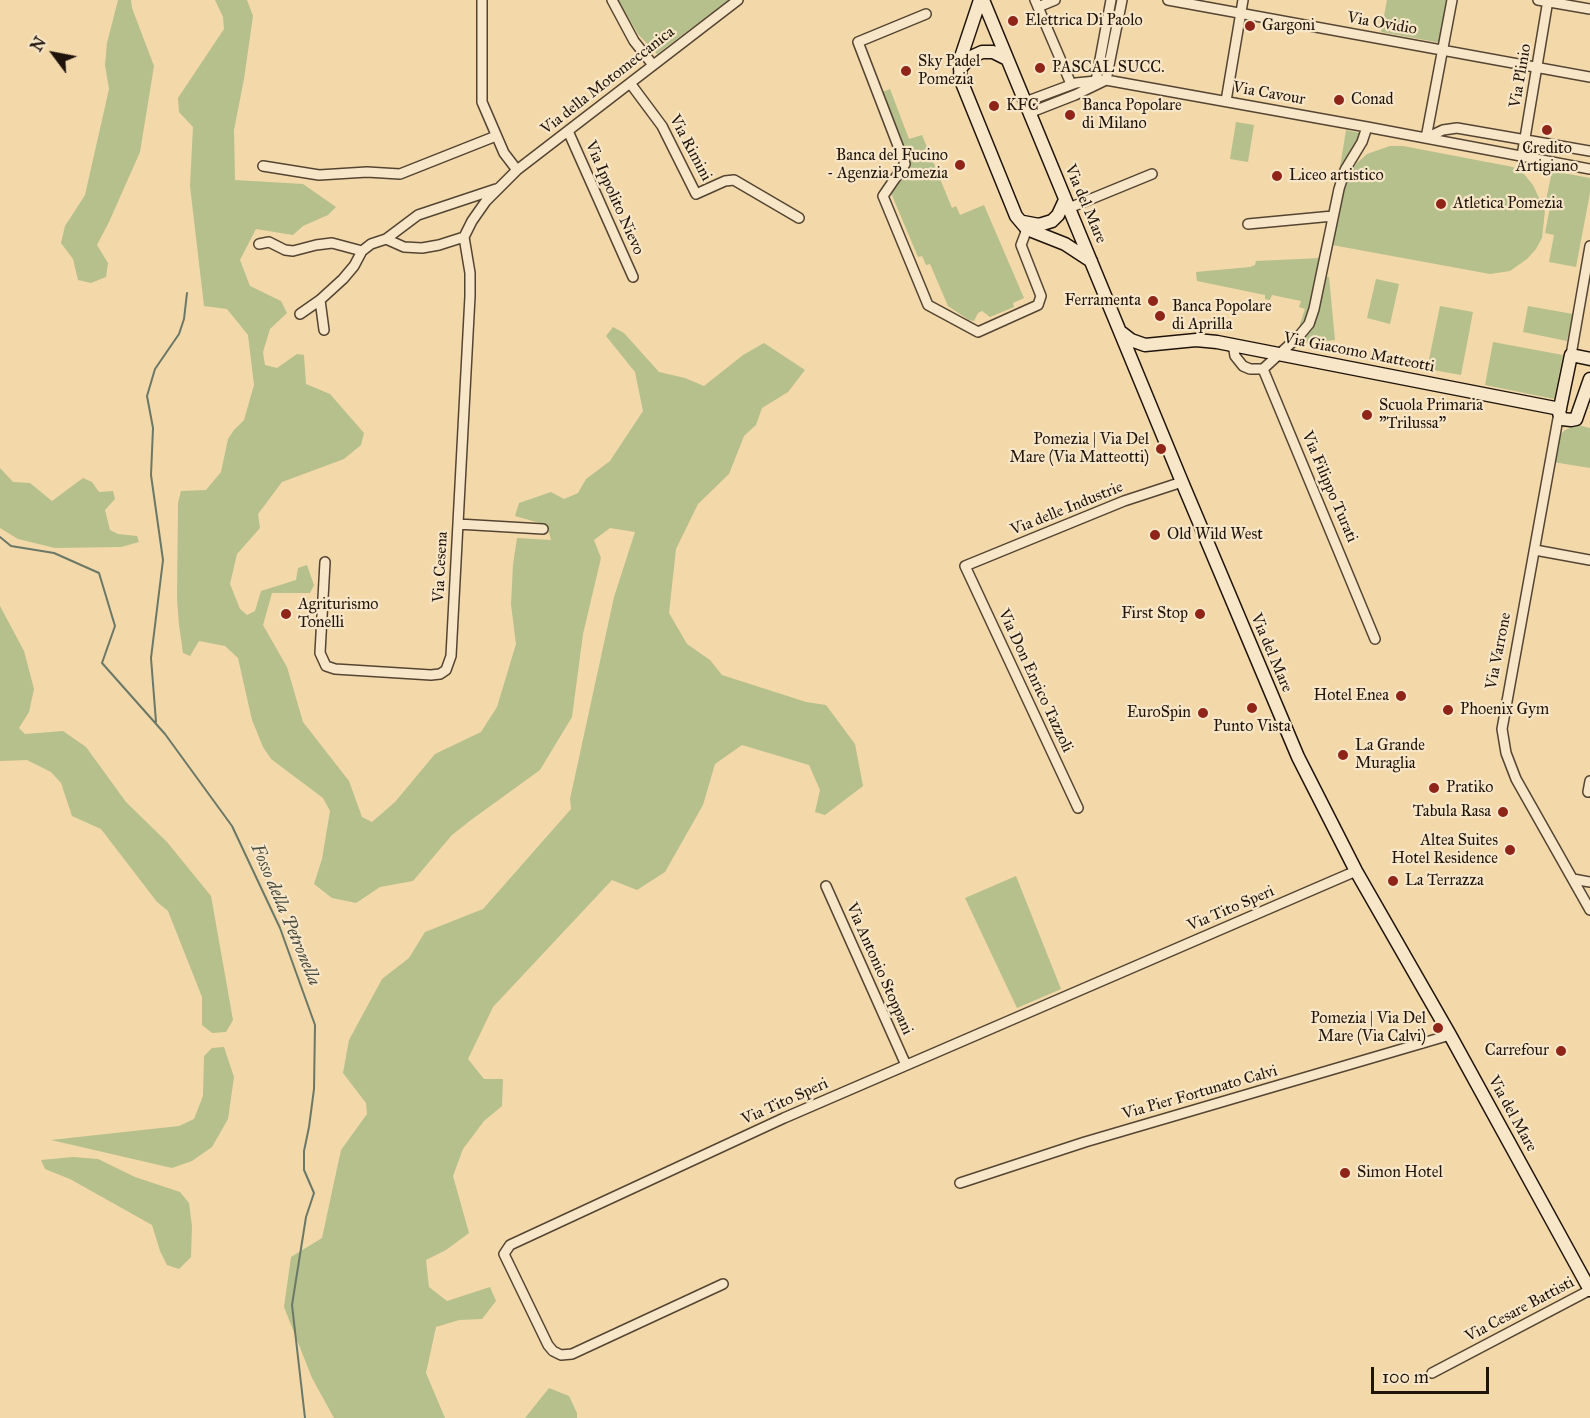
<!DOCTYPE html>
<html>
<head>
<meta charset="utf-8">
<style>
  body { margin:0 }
  #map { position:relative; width:1590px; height:1418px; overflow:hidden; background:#f3d8a9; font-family:"IM FELL Great Primer",serif }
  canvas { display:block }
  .north { position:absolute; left:24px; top:24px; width:60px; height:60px; -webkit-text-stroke:4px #f7e6c7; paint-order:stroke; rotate:302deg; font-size:16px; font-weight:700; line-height:24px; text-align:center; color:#1f140c }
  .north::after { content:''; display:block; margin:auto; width:21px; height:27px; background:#1f140c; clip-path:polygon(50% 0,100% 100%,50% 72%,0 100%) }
  .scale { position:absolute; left:1371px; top:1367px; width:118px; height:27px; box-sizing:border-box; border:3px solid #1f140c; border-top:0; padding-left:8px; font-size:18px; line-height:21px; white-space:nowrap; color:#1f140c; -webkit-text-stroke:4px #f7e6c7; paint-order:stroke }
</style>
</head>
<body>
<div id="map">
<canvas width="1590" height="1418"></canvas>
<div class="north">N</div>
<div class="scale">100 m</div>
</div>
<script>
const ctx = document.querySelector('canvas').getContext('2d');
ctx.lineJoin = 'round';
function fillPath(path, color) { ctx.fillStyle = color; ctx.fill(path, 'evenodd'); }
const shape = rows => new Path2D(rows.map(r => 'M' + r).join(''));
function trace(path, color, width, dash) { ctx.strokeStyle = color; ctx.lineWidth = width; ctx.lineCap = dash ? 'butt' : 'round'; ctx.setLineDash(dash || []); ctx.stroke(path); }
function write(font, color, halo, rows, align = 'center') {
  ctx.font = font + ' "IM FELL Great Primer",serif'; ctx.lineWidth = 4.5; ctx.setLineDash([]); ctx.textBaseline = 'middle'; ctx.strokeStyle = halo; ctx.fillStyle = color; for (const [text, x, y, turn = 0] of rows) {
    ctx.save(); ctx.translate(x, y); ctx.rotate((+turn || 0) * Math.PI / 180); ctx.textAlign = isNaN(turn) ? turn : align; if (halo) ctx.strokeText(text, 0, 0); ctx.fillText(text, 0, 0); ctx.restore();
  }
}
fillPath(shape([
  [118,0,131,0,132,8,154,66,140,152,109,222,97,245,108,263,106,277,91,283,78,280,73,259,61,243,65,226,85,195,109,89,105,65,107,43],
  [215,0,247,0,253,16,244,79,234,130,235,180,303,184,336,207,328,215,303,226,293,235,256,229,240,260,250,286,281,301,287,313,270,329,263,352,265,365,277,368,297,354,304,355,306,384,330,394,364,433,361,445,344,459,282,482,258,514,260,528,237,554,230,584,240,609,247,615,255,611,261,591,296,580,298,568,307,565,314,585,310,593,272,593,263,625,287,667,303,722,349,781,362,817,372,822,395,802,435,754,481,732,497,707,516,644,511,604,513,565,517,538,551,540,547,525,515,516,519,503,551,492,564,499,578,493,586,479,610,461,643,411,635,372,606,336,613,327,624,333,659,372,685,378,704,386,743,355,764,343,805,370,788,392,762,408,756,425,744,436,729,474,698,504,676,549,669,613,687,644,710,660,722,675,806,702,826,705,855,744,863,786,825,815,815,812,820,790,809,765,742,745,715,764,703,805,665,872,637,890,612,880,493,1007,468,1059,484,1079,503,1079,502,1106,484,1121,463,1149,453,1176,469,1233,446,1250,426,1260,429,1287,447,1301,490,1287,496,1301,482,1319,459,1320,436,1327,426,1373,445,1418,334,1418,312,1378,284,1307,291,1257,322,1238,341,1150,367,1114,366,1103,343,1073,349,1040,382,979,409,958,425,932,483,909,571,809,570,799,614,597,635,532,610,528,594,540,601,558,583,634,572,717,540,770,471,820,452,835,413,881,380,887,356,903,332,898,314,884,322,859,330,811,323,798,271,759,263,747,252,720,238,658,225,646,199,641,190,656,183,653,179,625,177,599,178,503,181,491,206,490,221,472,228,439,234,430,244,420,254,385,248,335,227,309,204,306,190,186,193,127,179,112,178,98,224,29,223,17],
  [618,0,729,0,657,54,638,34],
  [1387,0,1449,0,1441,43,1381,32],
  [890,89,909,139,922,135,952,208,956,206,960,215,984,205,1024,298,1013,303,1014,307,990,317,982,311,978,313,974,321,969,320,948,306,930,264,926,265,922,256,918,257,891,193,892,187,903,173,911,169,880,93],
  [1236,122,1254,125,1248,162,1230,159],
  [1346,130,1360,133,1355,144,1340,167],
  [1390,146,1403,146,1513,167,1524,174,1533,185,1545,211,1542,238,1536,249,1527,259,1510,271,1490,274,1332,245,1344,184,1349,174,1357,163,1367,154],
  [1552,171,1590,178,1590,193,1576,267,1549,262,1554,235,1545,233,1550,207,1545,205],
  [1321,258,1308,319,1292,336,1299,327,1305,309,1299,307,1301,301,1272,295,1270,300,1265,299,1265,295,1197,281,1196,272,1250,267,1255,265,1256,261],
  [1325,276,1329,277,1335,340,1298,344,1316,321],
  [1376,279,1399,284,1390,324,1367,318],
  [1440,306,1473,312,1461,375,1427,369],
  [1528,306,1573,314,1567,341,1523,332],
  [1493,342,1563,355,1554,399,1485,385],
  [1578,425,1590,428,1590,468,1553,462,1558,441,1562,433,1565,430],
  [0,468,13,482,30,483,52,501,83,478,92,482,99,492,113,491,115,499,105,510,110,530,118,534,137,536,139,542,121,547,55,548,18,539,0,528],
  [0,606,24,651,34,689,29,712,19,728,25,734,63,731,86,747,126,802,167,842,211,896,233,1020,226,1032,212,1033,202,1025,202,997,168,911,157,902,101,829,72,816,61,783,51,772,27,760,0,761],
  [1016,876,1061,989,1017,1008,965,898],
  [224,1047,234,1077,228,1119,212,1147,192,1161,172,1168,51,1140,179,1126,194,1119,203,1096,204,1056,212,1048],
  [73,1157,98,1159,135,1177,180,1192,189,1203,192,1226,191,1257,179,1269,167,1265,160,1251,152,1225,70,1179,45,1169,41,1160],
  [549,1388,569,1396,577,1413,577,1418,525,1418]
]), '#b5c08c');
trace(shape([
  [0,537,11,546,54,553,99,573,115,626,102,663,165,734,232,826,280,928,315,1025,314,1089,309,1127,304,1151,304,1170,314,1193,306,1217,292,1305,305,1418],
  [156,722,151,658,163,560,151,475,153,428,147,396,155,369,179,334,184,319,187,293]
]), '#6a7868', 2);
const street = shape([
  [482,0,482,102,504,153,517,170],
  [612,0,634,41,653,65],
  [1035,0,1071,84],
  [1168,0,1590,77],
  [1538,0,1590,9],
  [1038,7,1055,0],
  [926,14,858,42,905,164,883,196,928,305,978,332,1038,305,1041,296,1021,245,1027,229],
  [1096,81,1111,0],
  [630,83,662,126,696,194,725,181,734,180,799,218],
  [1226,101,1243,0],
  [1025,102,1076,83,1106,80,1367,127,1590,169],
  [1029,113,1075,95,1106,80,1122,0],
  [568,131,633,277],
  [1426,138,1443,130,1457,128,1590,151],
  [1426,138,1452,0],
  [1522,156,1548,0],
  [263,166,319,175,367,172,400,174,496,136],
  [1069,208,1152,174],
  [1248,224,1333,216],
  [464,237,472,221,486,201,517,170,738,0],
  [386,239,404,247,422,248,439,245,464,237],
  [259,244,269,242,285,250,293,251,316,245,332,243,362,251],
  [320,300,324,330],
  [300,314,320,300,343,279,354,266,362,251,371,244,386,239,418,215,496,189],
  [1233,345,1235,356,1243,366,1250,369,1263,369,1299,336,1309,324,1314,309,1339,189,1345,170,1362,142,1367,127],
  [1571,355,1590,246],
  [1263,369,1375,639],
  [1559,413,1502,729,1506,753,1516,779,1590,910],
  [458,524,543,529],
  [1535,550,1590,560],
  [325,562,320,653,326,666,335,669,431,675,440,674,446,670,451,656,470,296,470,273,464,237],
  [1588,792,1590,781],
  [1078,808,965,566,1124,501,1182,482],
  [1573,879,1590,882],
  [826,886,906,1065],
  [960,1183,1085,1142,1450,1035],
  [723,1284,572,1354,561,1355,553,1351,548,1345,504,1254,510,1245,784,1118,1356,871],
  [1432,1373,1590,1290]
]);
const secondary = shape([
  [980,0,961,57,960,78,1016,216,1027,229,1065,244,1091,261],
  [983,0,1182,482,1298,757,1356,871,1450,1035,1590,1290],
  [960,69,969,58,982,52,993,52,1007,59],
  [1023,222,1039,225,1052,221,1058,215,1065,200],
  [1122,333,1131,340,1145,345,1196,340,1217,342,1560,409],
  [1590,359,1571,355,1559,413,1562,419,1571,420,1576,419,1590,379]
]);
trace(street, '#544533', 12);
trace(secondary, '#1f140c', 15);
trace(street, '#f7e6c7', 9);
trace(secondary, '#f7e6c7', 12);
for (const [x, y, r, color] of [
  [1013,21,6,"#8f2418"],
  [1250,26,6,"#8f2418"],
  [1040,68,6,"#8f2418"],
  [906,71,6,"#8f2418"],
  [1339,100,6,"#8f2418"],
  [994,106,6,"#8f2418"],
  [1070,115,6,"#8f2418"],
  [1547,130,6,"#8f2418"],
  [960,165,6,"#8f2418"],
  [1277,176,6,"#8f2418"],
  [1441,204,6,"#8f2418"],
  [1153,301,6,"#8f2418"],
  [1160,316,6,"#8f2418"],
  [1367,415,6,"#8f2418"],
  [1161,449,6,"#8f2418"],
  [1155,535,6,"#8f2418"],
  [286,614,6,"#8f2418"],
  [1200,614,6,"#8f2418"],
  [1401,696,6,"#8f2418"],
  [1252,708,6,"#8f2418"],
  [1448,710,6,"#8f2418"],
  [1203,713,6,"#8f2418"],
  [1343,755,6,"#8f2418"],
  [1434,788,6,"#8f2418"],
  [1503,812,6,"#8f2418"],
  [1510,850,6,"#8f2418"],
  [1393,881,6,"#8f2418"],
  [1438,1028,6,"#8f2418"],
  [1561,1051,6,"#8f2418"],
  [1345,1173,6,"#8f2418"]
]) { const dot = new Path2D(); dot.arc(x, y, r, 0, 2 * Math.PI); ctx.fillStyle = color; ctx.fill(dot); trace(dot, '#f7e6c7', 2); }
write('16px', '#1f140c', '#f7e6c7', [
  ["Elettrica Di Paolo",1025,21],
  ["Gargoni",1262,26],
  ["Sky Padel",918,62],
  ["Pomezia",918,80],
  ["PASCAL SUCC.",1052,68],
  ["Conad",1351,100],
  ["KFC",1006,106],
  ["Banca Popolare",1082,106],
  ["di Milano",1082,124],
  ["Credito",1547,149,"center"],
  ["Artigiano",1547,167,"center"],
  ["Banca del Fucino",948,156,"right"],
  ["- Agenzia Pomezia",948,174,"right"],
  ["Liceo artistico",1289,176],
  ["Atletica Pomezia",1453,204],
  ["Ferramenta",1141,301,"right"],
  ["Banca Popolare",1172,307],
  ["di Aprilla",1172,325],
  ["Scuola Primaria",1379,406],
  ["\"Trilussa\"",1379,424],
  ["Pomezia | Via Del",1149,440,"right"],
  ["Mare (Via Matteotti)",1149,458,"right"],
  ["Old Wild West",1167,535],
  ["Agriturismo",298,605],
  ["Tonelli",298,623],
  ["First Stop",1188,614,"right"],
  ["Hotel Enea",1389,696,"right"],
  ["Phoenix Gym",1460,710],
  ["EuroSpin",1191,713,"right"],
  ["Punto Vista",1252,727,"center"],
  ["La Grande",1355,746],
  ["Muraglia",1355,764],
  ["Pratiko",1446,788],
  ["Tabula Rasa",1491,812,"right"],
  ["Altea Suites",1498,841,"right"],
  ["Hotel Residence",1498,859,"right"],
  ["La Terrazza",1405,881],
  ["Pomezia | Via Del",1426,1019,"right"],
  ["Mare (Via Calvi)",1426,1037,"right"],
  ["Carrefour",1549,1051,"right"],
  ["Simon Hotel",1357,1173]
], 'left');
write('16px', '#1f140c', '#f7e6c7', [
  ["Via Ovidio",1382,24,10],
  ["Via Plinio",1521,76,-80],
  ["Via della Motomeccanica",608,81,-38],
  ["Via Cavour",1269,94,10],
  ["Via Rimini",690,148,62],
  ["Via Ippolito Nievo",614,198,66],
  ["Via del Mare",1085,204,67],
  ["Via Giacomo Matteotti",1359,353,11],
  ["Via Filippo Turati",1329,487,67],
  ["Via delle Industrie",1067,509,-22],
  ["Via Cesena",441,567,-87],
  ["Via Varrone",1499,651,-79],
  ["Via del Mare",1271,653,67],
  ["Via Don Enrico Tazzoli",1035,681,65],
  ["Via Tito Speri",1231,909,-23],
  ["Via Antonio Stoppani",879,969,66],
  ["Via Pier Fortunato Calvi",1200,1093,-16],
  ["Via Tito Speri",785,1102,-24],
  ["Via del Mare",1512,1114,61],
  ["Via Cesare Battisti",1520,1310,-28]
]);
write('italic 18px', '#4b4e42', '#f7e6c7', [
  ["Fosso della Petronella",285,915,67]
]);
</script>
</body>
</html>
